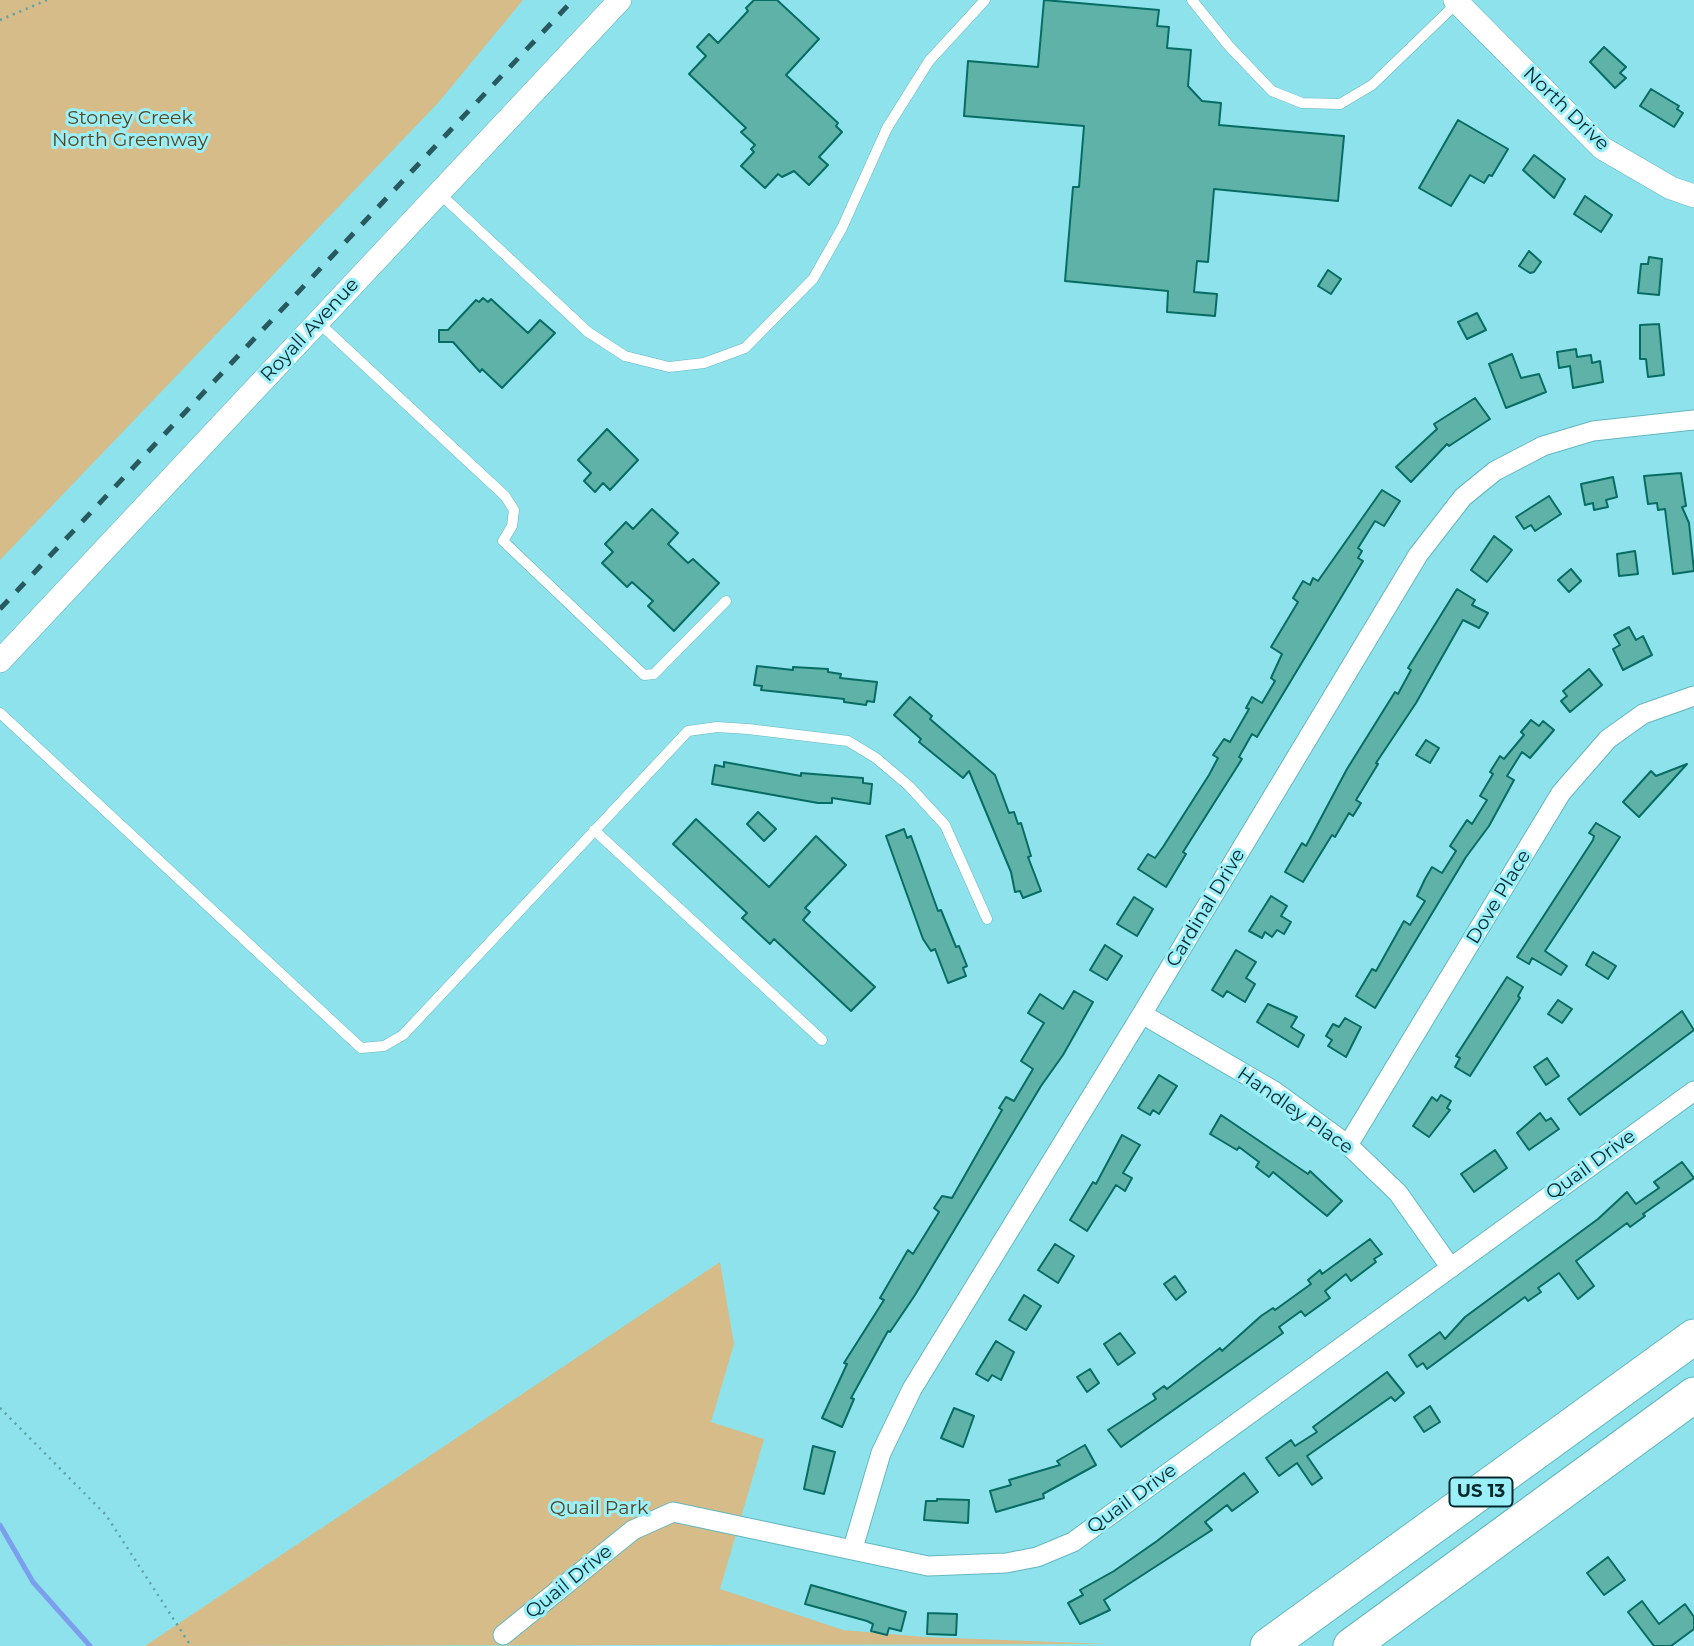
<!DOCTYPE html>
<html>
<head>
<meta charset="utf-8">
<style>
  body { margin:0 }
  canvas { display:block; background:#8ee2eb }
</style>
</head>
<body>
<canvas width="1694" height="1646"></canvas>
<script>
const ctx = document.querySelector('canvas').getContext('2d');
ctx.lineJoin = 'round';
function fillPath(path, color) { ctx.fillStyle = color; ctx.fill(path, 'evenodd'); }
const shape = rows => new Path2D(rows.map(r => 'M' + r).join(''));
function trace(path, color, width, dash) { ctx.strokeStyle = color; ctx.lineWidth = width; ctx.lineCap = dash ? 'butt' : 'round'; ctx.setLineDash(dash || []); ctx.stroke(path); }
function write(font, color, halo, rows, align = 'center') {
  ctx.font = font + ' Montserrat,sans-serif'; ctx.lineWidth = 6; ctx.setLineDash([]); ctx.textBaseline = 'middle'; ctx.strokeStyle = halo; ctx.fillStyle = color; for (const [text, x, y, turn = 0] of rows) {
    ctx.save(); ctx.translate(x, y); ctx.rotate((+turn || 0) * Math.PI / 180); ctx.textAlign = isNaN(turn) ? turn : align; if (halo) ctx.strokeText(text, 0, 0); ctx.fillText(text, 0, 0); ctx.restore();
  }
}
fillPath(shape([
  [0,0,523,0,438,103,0,560],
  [720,1262,734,1344,711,1422,764,1439,720,1589,843,1630,925,1637,1109,1644,145,1646]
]), '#d5bc88');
trace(shape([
  [0,1525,33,1582,90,1646]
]), '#7b9fec', 5);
const building = shape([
  [754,0,777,0,819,39,786,75,838,123,836,126,842,132,819,157,828,165,809,185,794,171,782,177,778,174,765,188,741,166,754,152,751,149,755,145,741,132,746,128,689,74,706,56,697,47,709,34,718,43,748,11,746,8,754,0],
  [1044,0,1159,10,1157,26,1169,27,1167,48,1191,50,1188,86,1202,101,1221,103,1219,125,1344,136,1338,201,1214,189,1208,262,1197,261,1194,292,1217,294,1215,316,1167,312,1168,291,1065,281,1073,187,1079,187,1084,126,964,116,968,61,1038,67,1044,0],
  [1604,47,1626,67,1620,73,1626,78,1615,88,1590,62,1604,47],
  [1651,89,1679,106,1677,109,1683,113,1674,127,1640,106,1651,89],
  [1458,120,1508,149,1492,176,1489,175,1484,183,1470,175,1451,206,1419,188,1458,120],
  [1534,155,1565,179,1554,198,1523,170,1534,155],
  [1585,196,1612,215,1601,232,1574,214,1585,196],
  [1529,251,1541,262,1534,272,1530,273,1519,266,1529,251],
  [1649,257,1662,259,1659,295,1638,293,1641,264,1648,264,1649,257],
  [1328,270,1341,279,1331,294,1318,286,1328,270],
  [483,298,488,302,491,299,528,333,540,320,555,333,502,388,482,369,480,372,453,342,439,342,439,330,448,330,476,300,479,302,483,298],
  [1477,313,1486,330,1467,339,1458,322,1477,313],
  [1659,324,1664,375,1648,377,1646,359,1640,359,1640,325,1659,324],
  [1576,349,1577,357,1591,355,1592,363,1600,361,1603,382,1573,388,1570,366,1559,368,1557,352,1576,349],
  [1512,354,1521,378,1539,374,1546,392,1506,408,1489,364,1512,354],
  [1475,398,1490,419,1449,446,1447,444,1411,482,1396,467,1437,429,1434,424,1475,398],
  [607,429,638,460,610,490,603,483,595,492,584,481,591,473,578,460,607,429],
  [1681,473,1686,506,1682,507,1689,523,1694,571,1673,574,1665,509,1658,510,1657,503,1648,504,1644,476,1681,473],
  [1613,477,1617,497,1606,500,1608,507,1594,510,1593,503,1585,505,1581,484,1613,477],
  [1382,490,1400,501,1384,526,1375,521,1358,548,1362,551,1358,558,1363,561,1257,737,1252,734,1239,757,1242,759,1183,852,1186,854,1166,887,1138,869,1148,854,1155,858,1163,847,1209,775,1218,758,1213,755,1224,739,1230,742,1249,709,1246,708,1252,697,1262,703,1275,681,1271,678,1282,654,1271,647,1298,602,1293,598,1303,581,1310,585,1313,578,1318,581,1382,490],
  [1549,496,1561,514,1535,531,1531,525,1524,529,1516,517,1549,496],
  [652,509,678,533,668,544,688,563,693,559,719,583,674,631,648,606,653,601,632,582,627,587,602,563,613,552,605,544,626,522,633,529,652,509],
  [1494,536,1512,550,1487,582,1471,570,1494,536],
  [1635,551,1638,574,1619,576,1617,554,1635,551],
  [1571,569,1581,581,1569,592,1558,580,1571,569],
  [1457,589,1475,600,1472,605,1488,613,1479,628,1463,620,1416,703,1376,763,1378,764,1356,800,1361,803,1353,816,1349,813,1335,837,1332,835,1303,882,1285,872,1302,843,1306,846,1347,769,1395,692,1398,694,1411,670,1408,668,1457,589],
  [1629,627,1636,640,1643,636,1652,655,1623,670,1613,649,1620,645,1614,635,1629,627],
  [757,666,793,670,793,667,828,669,828,672,841,674,840,678,877,682,874,702,867,701,866,705,844,702,844,699,761,690,762,686,754,685,757,666],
  [1589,669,1602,685,1570,712,1561,701,1567,696,1563,691,1589,669],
  [910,697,932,716,930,719,995,775,1009,813,1014,812,1018,824,1021,823,1031,856,1028,857,1041,891,1023,898,1020,891,1015,892,1011,872,969,771,963,778,919,742,921,739,894,715,910,697],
  [1531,720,1539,726,1543,721,1554,730,1530,758,1522,752,1507,776,1514,780,1489,826,1466,857,1375,1008,1356,996,1372,969,1376,971,1404,921,1410,925,1425,901,1417,896,1425,879,1432,867,1442,873,1456,851,1450,846,1467,820,1472,824,1487,800,1480,796,1493,774,1490,772,1500,756,1504,759,1524,735,1521,732,1531,720],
  [1426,740,1439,748,1430,763,1416,755,1426,740],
  [724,762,801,776,801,773,863,778,863,783,872,784,870,804,832,798,832,803,818,803,712,784,715,765,724,767,724,762],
  [1687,764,1639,817,1623,802,1651,771,1656,776,1687,764],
  [758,812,776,829,764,841,747,824,758,812],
  [696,819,769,887,816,836,846,865,805,908,810,912,803,920,875,987,851,1011,774,939,770,944,742,918,747,913,673,844,696,819],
  [1596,823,1620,837,1545,951,1567,966,1561,975,1532,958,1529,964,1517,957,1593,840,1594,836,1589,833,1596,823],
  [904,829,907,838,911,836,938,911,941,910,956,947,959,946,967,966,963,968,966,976,948,983,935,949,931,951,923,939,886,836,904,829],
  [1271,896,1287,906,1281,916,1291,922,1284,934,1277,930,1272,937,1265,932,1262,938,1249,931,1271,896],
  [1134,897,1153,909,1137,936,1117,924,1134,897],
  [1105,945,1122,956,1107,980,1090,970,1105,945],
  [1236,950,1256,962,1246,978,1255,984,1245,1002,1227,991,1223,997,1212,990,1236,950],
  [1593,952,1616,966,1608,979,1586,965,1593,952],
  [1507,977,1523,987,1518,996,1520,998,1470,1076,1455,1067,1460,1058,1456,1056,1507,977],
  [1074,991,1093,1002,1063,1055,1041,1086,915,1295,890,1332,888,1331,851,1398,854,1399,842,1427,822,1418,847,1364,844,1363,884,1300,880,1298,908,1250,913,1254,939,1212,934,1208,942,1196,952,1198,1002,1110,999,1108,1006,1097,1014,1101,1033,1069,1021,1061,1044,1023,1028,1013,1040,994,1063,1009,1074,991],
  [1558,1000,1572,1009,1562,1023,1548,1014,1558,1000],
  [1268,1004,1297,1017,1291,1027,1304,1035,1298,1047,1257,1022,1268,1004],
  [1682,1011,1694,1030,1580,1115,1568,1099,1682,1011],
  [1345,1018,1361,1027,1346,1057,1328,1046,1332,1040,1326,1036,1333,1024,1339,1027,1345,1018],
  [1547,1058,1559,1076,1546,1085,1534,1067,1547,1058],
  [1159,1075,1177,1086,1159,1114,1153,1110,1150,1115,1138,1108,1159,1075],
  [1441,1095,1451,1101,1447,1108,1450,1110,1429,1137,1413,1126,1432,1097,1437,1101,1441,1095],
  [1540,1113,1546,1121,1551,1118,1559,1129,1529,1150,1517,1133,1540,1113],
  [1221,1115,1308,1174,1310,1171,1342,1201,1327,1216,1273,1172,1269,1177,1256,1167,1259,1162,1239,1147,1237,1150,1210,1134,1221,1115],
  [1122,1135,1140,1145,1123,1173,1132,1178,1125,1191,1116,1185,1087,1231,1070,1220,1093,1182,1096,1184,1122,1135],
  [1495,1150,1507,1168,1474,1192,1461,1174,1495,1150],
  [1682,1162,1694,1178,1643,1214,1645,1216,1630,1227,1627,1223,1576,1261,1594,1286,1578,1299,1559,1273,1538,1288,1541,1292,1528,1301,1525,1297,1427,1369,1423,1363,1417,1367,1409,1355,1440,1332,1445,1339,1465,1317,1598,1219,1627,1192,1636,1204,1659,1188,1654,1182,1682,1162],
  [1370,1239,1382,1254,1374,1259,1376,1262,1351,1281,1346,1274,1325,1291,1330,1298,1305,1316,1301,1311,1279,1327,1283,1333,1121,1447,1108,1430,1156,1399,1153,1394,1164,1386,1167,1389,1220,1348,1222,1351,1261,1316,1273,1308,1275,1310,1311,1284,1308,1280,1320,1270,1322,1274,1370,1239],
  [1055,1244,1074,1256,1058,1283,1038,1270,1055,1244],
  [1175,1276,1186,1292,1176,1300,1164,1284,1175,1276],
  [1024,1295,1041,1306,1026,1330,1009,1320,1024,1295],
  [1120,1333,1135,1353,1118,1365,1104,1344,1120,1333],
  [996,1341,1014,1352,1001,1380,992,1375,988,1381,976,1374,996,1341],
  [1090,1369,1099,1383,1087,1392,1077,1377,1090,1369],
  [1387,1372,1404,1393,1395,1401,1391,1397,1307,1456,1322,1478,1312,1485,1297,1463,1279,1476,1266,1458,1291,1440,1295,1446,1317,1432,1313,1427,1387,1372],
  [1430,1406,1440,1422,1424,1432,1414,1417,1430,1406],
  [954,1408,974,1416,963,1447,941,1438,954,1408],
  [1085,1445,1096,1465,1043,1494,1044,1498,996,1512,990,1491,1011,1485,1009,1480,1060,1465,1057,1461,1085,1445],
  [813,1446,835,1452,824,1494,804,1489,813,1446],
  [1244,1473,1258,1492,1232,1511,1227,1505,1205,1522,1212,1530,1104,1600,1110,1610,1080,1624,1068,1603,1083,1595,1080,1590,1114,1571,1157,1541,1244,1473],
  [937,1499,969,1500,968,1523,924,1520,926,1501,937,1501,937,1499],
  [1608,1557,1625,1580,1604,1595,1587,1573,1608,1557],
  [811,1585,906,1612,901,1631,889,1628,887,1635,871,1631,873,1624,867,1621,805,1604,811,1585],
  [1642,1601,1659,1624,1685,1604,1694,1617,1694,1629,1671,1646,1654,1646,1628,1612,1642,1601],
  [928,1613,957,1614,956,1635,927,1634,928,1613]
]);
fillPath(building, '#5fb2a7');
trace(building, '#076c63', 2);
const service = shape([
  [1192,0,1229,46,1272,91,1302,103,1340,104,1372,85,1457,3],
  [439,193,588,332,625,356,669,367,704,363,745,348,813,279,842,228,887,128,929,61,985,0],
  [318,322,505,496,514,510,512,526,503,541,644,675,654,674,726,601],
  [0,713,361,1048,384,1046,403,1035,688,731,717,727,748,729,848,741,876,758,909,786,945,825,987,919],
  [594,830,822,1040]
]);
const minor = shape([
  [1142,1014,1274,1091,1348,1145,1398,1193,1451,1268],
  [1348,1145,1561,793,1608,739,1643,714,1694,696],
  [853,1548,881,1453,912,1389,1142,1014,1418,555,1463,497,1495,471,1543,446,1593,431,1694,420],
  [503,1635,633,1530,673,1512,928,1566,1006,1563,1037,1557,1073,1542,1694,1091]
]);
const tertiary = shape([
  [1455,0,1602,148,1671,188,1694,196],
  [0,661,620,0]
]);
const motorway = shape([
  [1268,1646,1694,1337],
  [1351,1646,1694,1395]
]);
trace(service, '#63b7c0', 11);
trace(minor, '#63b7c0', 21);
trace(tertiary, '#63b7c0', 24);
trace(motorway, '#63b7c0', 37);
trace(shape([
  [0,20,47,0],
  [0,1408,106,1515,191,1646]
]), '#5ea2a9', 2.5, [2, 5]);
trace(service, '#fff', 10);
trace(minor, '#fff', 19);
trace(tertiary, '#fff', 23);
trace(motorway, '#fff', 35);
trace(shape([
  [0,609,573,0]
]), '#27595e', 5, [12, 12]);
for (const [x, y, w] of [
  [1481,1492,63]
]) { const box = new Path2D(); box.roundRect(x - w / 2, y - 14.5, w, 29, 5); ctx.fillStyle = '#9beff9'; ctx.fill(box); trace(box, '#03292d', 2); }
write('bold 18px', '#03292d', null, [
  ["US 13",1481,1492]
]);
write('19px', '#03292d', '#9beff9', [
  ["North Drive",1566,109,44],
  ["Royall Avenue",310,330,-47],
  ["Dove Place",1499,897,-59],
  ["Cardinal Drive",1206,908,-59],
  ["Handley Place",1295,1111,35],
  ["Quail Drive",1591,1165,-36],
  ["Quail Drive",1132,1499,-36],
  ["Quail Drive",569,1582,-39]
]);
write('19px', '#57451e', '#9beff9', [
  ["Stoney Creek",130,118],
  ["North Greenway",130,140],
  ["Quail Park",599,1508]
]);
</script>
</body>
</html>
